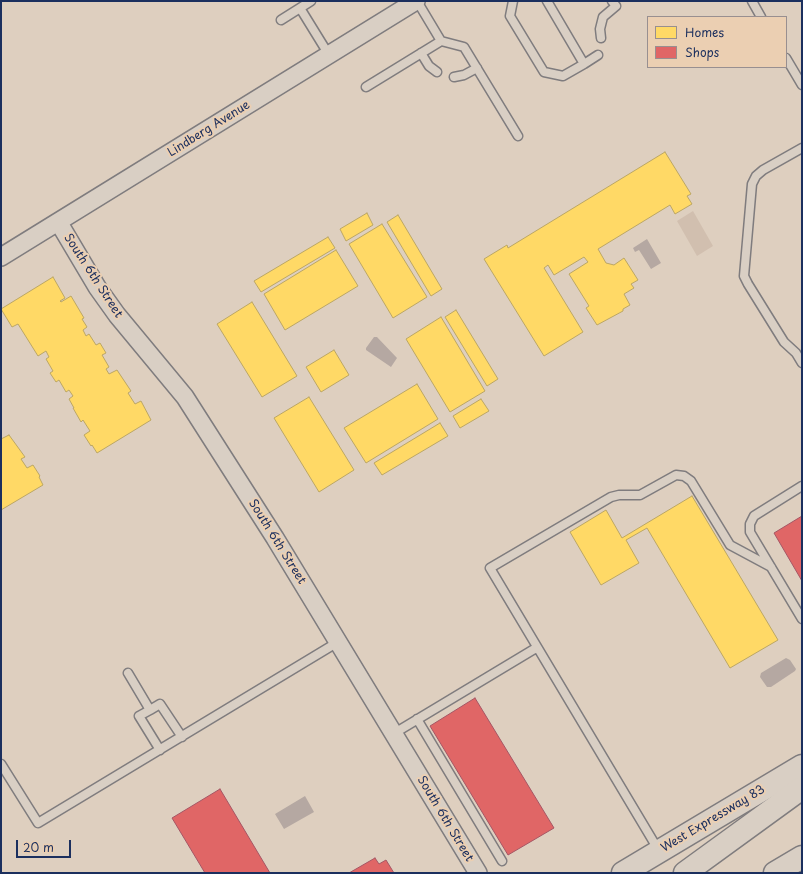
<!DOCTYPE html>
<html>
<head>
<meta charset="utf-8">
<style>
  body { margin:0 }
  #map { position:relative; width:803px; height:874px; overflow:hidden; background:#decfbf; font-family:"Playpen Sans",sans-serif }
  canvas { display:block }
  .frame { position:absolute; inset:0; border:2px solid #1b2f5e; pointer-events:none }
  .legend { position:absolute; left:647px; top:16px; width:140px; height:52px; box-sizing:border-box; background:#ebcfb2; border:1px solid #988f90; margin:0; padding:5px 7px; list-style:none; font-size:12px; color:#1b2f5e }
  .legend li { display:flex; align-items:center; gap:8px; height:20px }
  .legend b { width:20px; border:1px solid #988f90 }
  .scale { position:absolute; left:16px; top:840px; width:55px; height:18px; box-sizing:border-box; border:2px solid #1b2f5e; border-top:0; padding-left:5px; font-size:12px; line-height:14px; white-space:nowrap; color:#1b2f5e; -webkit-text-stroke:3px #ebcfb2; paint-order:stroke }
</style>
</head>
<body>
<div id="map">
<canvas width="803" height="874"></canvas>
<div class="frame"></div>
<ul class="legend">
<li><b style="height:11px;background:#ffd966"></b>Homes</li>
<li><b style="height:11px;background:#e06666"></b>Shops</li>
</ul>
<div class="scale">20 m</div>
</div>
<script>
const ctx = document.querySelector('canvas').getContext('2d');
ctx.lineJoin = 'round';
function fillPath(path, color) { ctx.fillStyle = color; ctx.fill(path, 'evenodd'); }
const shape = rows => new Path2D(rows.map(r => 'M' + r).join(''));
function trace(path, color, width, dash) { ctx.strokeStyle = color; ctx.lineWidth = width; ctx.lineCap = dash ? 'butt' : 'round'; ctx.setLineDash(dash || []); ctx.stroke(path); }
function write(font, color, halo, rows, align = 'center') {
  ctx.font = font + ' "Playpen Sans",sans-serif'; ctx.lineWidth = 4; ctx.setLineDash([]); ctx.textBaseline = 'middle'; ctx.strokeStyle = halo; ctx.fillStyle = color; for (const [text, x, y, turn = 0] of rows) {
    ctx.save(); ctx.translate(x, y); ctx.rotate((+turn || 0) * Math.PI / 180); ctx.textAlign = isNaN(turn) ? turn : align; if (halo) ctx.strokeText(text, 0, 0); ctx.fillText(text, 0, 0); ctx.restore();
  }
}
fillPath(shape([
  [693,211,713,246,697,256,677,221]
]), '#d1bfaf');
fillPath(shape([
  [647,239,661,263,651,269,639,250,635,252,633,248],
  [374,337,377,337,397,358,391,367,366,350,366,348],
  [786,658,790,660,796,669,795,671,771,687,767,687,760,677,761,673],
  [305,796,314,812,284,829,275,814]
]), '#b5a8a2');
const homes = shape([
  [665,152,691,194,687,196,692,204,675,214,670,205,598,249,606,263,614,265,624,258,638,280,631,284,634,288,624,294,630,305,623,309,623,311,597,325,586,308,589,306,569,274,588,262,584,257,554,275,548,265,544,268,583,332,544,356,484,259,507,245,508,248,665,152],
  [367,213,373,225,346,241,340,229,367,213],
  [398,215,442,289,431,296,387,222,398,215],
  [382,224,427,297,393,318,349,244,382,224],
  [328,237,335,248,261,292,254,281,328,237],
  [336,250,358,286,285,330,264,294,336,250],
  [53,277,65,298,60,301,61,302,71,296,84,318,82,319,87,327,83,330,86,336,89,334,96,345,100,343,106,353,102,355,109,367,106,369,109,374,117,370,131,391,128,393,135,404,141,401,151,420,97,453,92,445,91,446,84,435,90,431,83,420,81,422,73,408,74,408,69,399,73,396,69,390,66,392,59,380,56,382,50,373,53,371,46,359,49,357,46,351,38,356,18,324,12,327,1,309,53,277],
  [252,302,297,376,262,397,217,324,252,302],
  [456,310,498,379,487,386,445,317,456,310],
  [441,317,485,391,450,412,406,339,441,317],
  [334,350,349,375,321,392,306,367,334,350],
  [417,384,438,419,366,463,344,428,417,384],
  [309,397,354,470,319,492,274,418,309,397],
  [481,399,489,411,460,428,453,416,481,399],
  [440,423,448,436,382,475,374,463,440,423],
  [9,435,25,457,21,459,27,468,33,465,40,476,39,477,43,485,1,510,1,439,9,435],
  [692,496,778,640,730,668,647,528,626,540,639,563,601,585,570,532,606,510,622,538,692,496]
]);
fillPath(homes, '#ffd966');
trace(homes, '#bba664', 1);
const shops = shape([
  [802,516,802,581,774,533,802,516],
  [475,698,554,828,508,855,430,726,475,698],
  [220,789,270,873,205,873,172,818,220,789],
  [375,858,379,864,386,860,394,873,349,873,375,858]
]);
fillPath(shops, '#e06666');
trace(shops, '#a55664', 1);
const lane = shape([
  [417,1,441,41],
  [513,1,510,16,544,72,563,76,584,64],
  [547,1,584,64,598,55],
  [752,1,761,17],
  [300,8,329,55],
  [281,20,311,1],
  [601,38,600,29,603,17,616,6,612,1],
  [421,53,429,66,437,72],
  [786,58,802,85],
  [454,77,464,75,477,68],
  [366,87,441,41,464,47,518,136],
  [802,148,763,170,756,176,752,184,744,276,748,284,784,342,796,353,802,363],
  [802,486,754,516,750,524,750,532,802,619],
  [128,673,150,710],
  [417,719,502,861],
  [393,734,536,648],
  [160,750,139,716,150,710,160,704,182,737],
  [1,764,38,823,338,642],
  [659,851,490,568,611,497,619,495,640,495,676,475,684,476,691,481,730,545,771,567]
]);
const street = shape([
  [59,223,97,287,117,315,185,397,275,538,478,873],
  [1,257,416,1]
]);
const secondary = shape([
  [623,873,802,766]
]);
const highway = shape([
  [685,873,802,788],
  [775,873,802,857]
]);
trace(lane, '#7f7c7e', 11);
trace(street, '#7f7c7e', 20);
trace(secondary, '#7f7c7e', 25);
trace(highway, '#7f7c7e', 25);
trace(lane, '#d9cfc4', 8);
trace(street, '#d9cfc4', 17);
trace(secondary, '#d9cfc4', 22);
trace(highway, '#d9cfc4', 22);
write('12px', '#1b2f5e', '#ebcfb2', [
  ["Lindberg Avenue",209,129,-32],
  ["South 6th Street",93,276,57],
  ["South 6th Street",277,542,58],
  ["South 6th Street",445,819,59],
  ["West Expressway 83",713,819,-31]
]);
</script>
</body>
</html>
